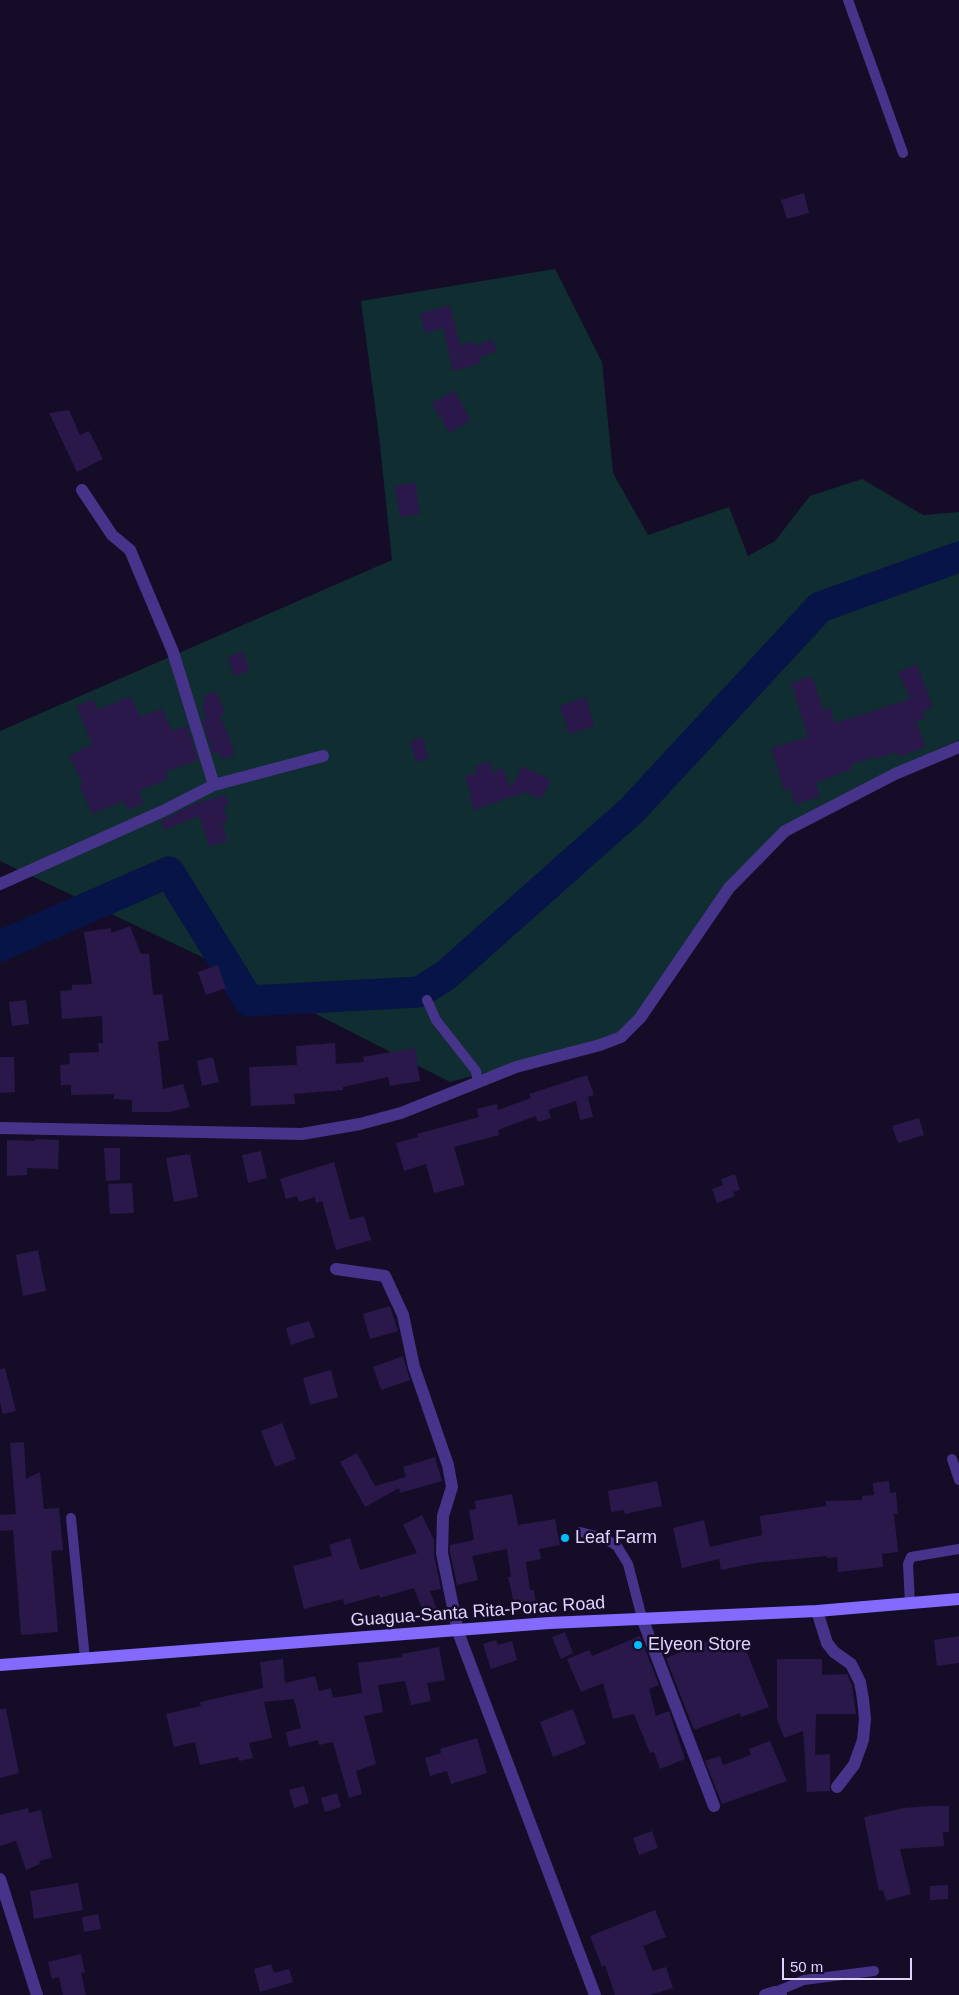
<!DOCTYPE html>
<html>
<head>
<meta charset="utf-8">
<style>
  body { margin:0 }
  #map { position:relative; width:959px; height:1995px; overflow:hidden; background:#150d27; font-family:Helvetica,sans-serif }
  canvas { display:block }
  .scale { position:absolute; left:782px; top:1958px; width:130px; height:22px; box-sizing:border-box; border:2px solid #dfd3ff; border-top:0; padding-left:6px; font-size:15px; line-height:18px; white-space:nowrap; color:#dfd3ff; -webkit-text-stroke:4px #150d27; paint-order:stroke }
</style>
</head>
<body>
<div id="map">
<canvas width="959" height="1995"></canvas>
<div class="scale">50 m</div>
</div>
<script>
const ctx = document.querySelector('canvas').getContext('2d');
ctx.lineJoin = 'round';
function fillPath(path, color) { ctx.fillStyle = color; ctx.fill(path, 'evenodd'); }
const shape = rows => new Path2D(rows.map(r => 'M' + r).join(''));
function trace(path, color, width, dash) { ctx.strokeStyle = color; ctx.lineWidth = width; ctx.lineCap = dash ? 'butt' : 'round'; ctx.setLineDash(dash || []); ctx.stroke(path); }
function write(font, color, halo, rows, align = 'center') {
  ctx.font = font + ' Helvetica,sans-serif'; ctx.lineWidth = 5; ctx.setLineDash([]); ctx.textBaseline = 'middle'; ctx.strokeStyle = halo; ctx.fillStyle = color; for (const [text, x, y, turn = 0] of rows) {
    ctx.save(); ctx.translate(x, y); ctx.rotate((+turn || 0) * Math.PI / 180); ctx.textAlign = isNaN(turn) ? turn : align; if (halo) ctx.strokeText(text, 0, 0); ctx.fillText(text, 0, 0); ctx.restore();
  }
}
fillPath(shape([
  [555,269,602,362,613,473,648,535,729,507,748,556,775,541,810,496,862,479,923,515,959,512,959,740,894,769,781,828,636,1017,619,1031,596,1043,450,1082,223,967,0,861,0,731,392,560,379,436,361,301]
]), '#102d31');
trace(shape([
  [0,946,169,872,249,1001,419,992,445,976,632,810,820,607,959,557]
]), '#061447', 31);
fillPath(shape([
  [804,193,809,213,787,219,781,200],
  [450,305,460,345,475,341,476,346,492,339,497,351,479,358,480,363,453,371,443,328,425,333,420,314],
  [454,390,471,420,449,433,432,403],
  [69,410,80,435,89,431,103,459,77,472,49,413],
  [415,482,420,514,400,517,395,486],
  [243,651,249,671,234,676,228,657],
  [917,664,933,707,923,711,925,718,916,721,925,747,898,757,897,752,877,759,876,756,851,765,852,769,816,783,820,796,795,805,790,789,784,790,771,748,808,737,791,683,812,676,823,710,829,707,835,723,910,699,898,672],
  [216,691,225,713,220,715,235,754,222,760,219,752,213,754,202,720,206,718,201,706,205,704,202,697],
  [131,696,140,717,162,708,172,731,187,725,198,760,165,772,168,779,139,791,144,803,128,810,124,801,92,814,79,785,83,783,69,756,92,744,76,706,93,699,97,710],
  [586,697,594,726,569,734,560,706],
  [422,737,429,758,416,762,410,741],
  [489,761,493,772,503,768,511,788,522,766,551,780,541,799,525,792,474,810,469,796,472,795,465,777,477,772,475,767],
  [225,795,229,805,223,807,228,821,222,822,227,841,209,846,199,816,164,830,161,821,194,804],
  [130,926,141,954,149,954,153,995,162,994,169,1040,158,1042,163,1089,183,1084,190,1107,170,1112,132,1112,132,1100,114,1099,114,1094,71,1095,71,1085,61,1085,60,1065,70,1064,69,1053,99,1052,98,1043,103,1043,102,1016,62,1019,60,991,72,990,72,985,92,984,84,932,111,928,111,933],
  [218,965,226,988,206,995,198,972],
  [26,1000,29,1024,12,1026,9,1002],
  [335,1043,336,1064,364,1062,363,1057,415,1048,420,1081,390,1086,388,1077,343,1087,343,1090,294,1094,295,1104,251,1106,249,1067,297,1065,296,1046],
  [0,1057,14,1057,15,1092,0,1093],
  [213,1057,219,1082,202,1086,197,1061],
  [587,1075,594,1095,588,1097,593,1117,580,1120,576,1101,548,1110,551,1118,538,1122,536,1116,498,1130,499,1135,454,1147,465,1185,434,1193,426,1164,404,1171,396,1143,418,1137,417,1134,479,1117,477,1109,497,1104,498,1110,531,1098,529,1094],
  [919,1118,924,1135,898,1143,892,1126],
  [35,1139,59,1140,58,1169,27,1168,27,1175,7,1176,7,1140,35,1141],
  [104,1148,120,1148,120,1180,106,1181],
  [261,1151,267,1178,248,1183,242,1155],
  [190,1154,198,1197,174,1202,166,1158],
  [334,1162,350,1220,364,1216,371,1240,336,1250,322,1201,316,1203,315,1197,299,1202,297,1196,286,1199,280,1179],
  [735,1174,740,1190,733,1192,735,1196,717,1203,712,1189,723,1185,721,1179],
  [132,1183,134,1213,110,1214,108,1184],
  [38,1250,46,1291,23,1296,16,1255],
  [390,1306,398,1331,370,1339,363,1314],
  [309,1321,315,1337,291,1345,286,1328],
  [403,1356,410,1380,381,1390,373,1367],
  [5,1368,16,1411,3,1414,0,1402,0,1369],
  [331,1370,338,1397,310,1405,303,1378],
  [282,1423,296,1459,275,1467,261,1431],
  [24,1442,26,1479,40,1472,44,1509,59,1508,63,1550,51,1551,58,1632,21,1635,13,1530,0,1531,0,1515,16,1514,10,1443],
  [357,1453,375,1486,406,1477,403,1467,435,1457,442,1481,400,1493,399,1488,365,1507,340,1462],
  [657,1481,662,1506,625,1514,624,1510,611,1512,608,1491],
  [889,1481,890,1493,896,1492,898,1514,894,1514,898,1552,882,1554,883,1567,838,1572,837,1557,827,1558,827,1556,755,1563,721,1570,719,1559,682,1568,673,1528,704,1520,710,1547,762,1535,760,1516,826,1506,826,1501,862,1500,862,1496,874,1495,873,1483],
  [512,1494,518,1525,555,1519,560,1545,539,1549,541,1559,526,1562,530,1590,534,1590,536,1604,515,1607,508,1577,511,1577,507,1549,472,1556,478,1580,457,1585,450,1552,450,1545,474,1540,469,1510,476,1509,475,1501],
  [422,1515,434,1540,434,1555,441,1589,430,1591,437,1610,424,1615,414,1588,380,1598,379,1595,344,1605,343,1599,304,1609,293,1566,332,1556,329,1545,350,1538,360,1570,417,1553,403,1525],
  [565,1632,573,1653,561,1659,552,1637],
  [640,1636,659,1685,649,1689,656,1716,669,1711,685,1759,660,1769,654,1752,650,1753,634,1714,613,1719,603,1683,581,1692,567,1659,589,1650,592,1656],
  [959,1636,959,1663,937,1666,934,1640],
  [717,1637,721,1652,743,1643,769,1707,741,1717,740,1713,694,1730,666,1658],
  [496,1640,498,1645,512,1641,517,1660,491,1669,483,1644],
  [439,1647,445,1680,427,1683,431,1701,411,1705,405,1681,378,1685,383,1712,364,1716,376,1764,356,1771,362,1794,349,1798,333,1742,319,1745,318,1740,289,1747,286,1732,301,1728,294,1699,264,1702,272,1738,249,1743,253,1758,239,1761,238,1757,200,1765,195,1742,174,1747,166,1714,201,1706,200,1702,263,1688,260,1662,283,1659,285,1683,315,1676,319,1691,331,1688,333,1698,362,1693,358,1663,402,1657,402,1654],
  [777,1659,822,1659,822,1675,847,1674,852,1685,856,1714,816,1714,815,1755,830,1754,830,1791,807,1792,803,1731,784,1738,777,1719],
  [0,1709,6,1709,19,1773,0,1778],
  [573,1709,586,1744,553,1757,540,1722],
  [477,1738,487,1773,451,1784,447,1771,430,1776,425,1758,441,1753,440,1749],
  [770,1741,787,1781,722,1804,705,1761,720,1756,723,1765,751,1755,749,1749],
  [304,1786,309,1803,294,1808,289,1790],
  [337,1793,341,1807,325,1812,321,1798],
  [930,1806,949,1806,949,1832,943,1832,944,1846,900,1849,911,1894,886,1901,883,1890,879,1891,864,1817,904,1808],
  [28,1808,29,1813,41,1810,52,1858,39,1861,40,1864,26,1870,16,1841,0,1846,0,1815],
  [652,1831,658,1848,639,1855,633,1838],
  [78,1883,83,1910,34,1919,30,1891],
  [948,1885,948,1899,930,1900,930,1886],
  [655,1910,666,1937,643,1946,653,1971,666,1967,673,1988,650,1995,615,1995,605,1965,602,1967,590,1936],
  [98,1914,101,1929,84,1932,82,1917],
  [81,1954,85,1972,81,1973,86,1995,63,1995,59,1977,52,1979,48,1962],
  [271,1964,274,1973,289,1969,293,1982,260,1992,254,1969]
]), '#291849');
trace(shape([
  [848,0,903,153],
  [427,1000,436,1020,476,1071,478,1082],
  [952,1459,959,1480],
  [71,1518,85,1659],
  [580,1532,604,1538,617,1546,628,1564,642,1618],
  [910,1604,908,1564,911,1557,959,1549],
  [775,1992,804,1980,874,1971]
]), '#453489', 10);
trace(shape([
  [82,490,112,535,130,550,173,652,214,785],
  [0,884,163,811,214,785,323,756],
  [0,1128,302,1134,360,1124,401,1113,516,1067,600,1045,621,1037,640,1018,729,888,785,831,895,774,959,747],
  [336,1269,385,1276,403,1315,414,1367,448,1465,452,1487,443,1516,442,1553,458,1632,595,1995],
  [817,1611,827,1643,834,1652,851,1664,860,1682,863,1699,865,1719,863,1740,854,1765,837,1787],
  [642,1618,714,1806],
  [0,1879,37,1995],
  [765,1995,775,1992,781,1995]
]), '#453489', 12);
trace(shape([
  [0,1665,549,1623,817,1611,959,1599]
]), '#846aff', 12);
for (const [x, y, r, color] of [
  [565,1538,5,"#00befe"],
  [638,1645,5,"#00befe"]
]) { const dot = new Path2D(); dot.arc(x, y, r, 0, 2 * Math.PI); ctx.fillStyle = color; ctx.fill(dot); trace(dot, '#150d27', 2); }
write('18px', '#dfd3ff', '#150d27', [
  ["Leaf Farm",575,1538],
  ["Elyeon Store",648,1645]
], 'left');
write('18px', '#dfd3ff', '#150d27', [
  ["Guagua-Santa Rita-Porac Road",478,1612,-4]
]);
</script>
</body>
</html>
